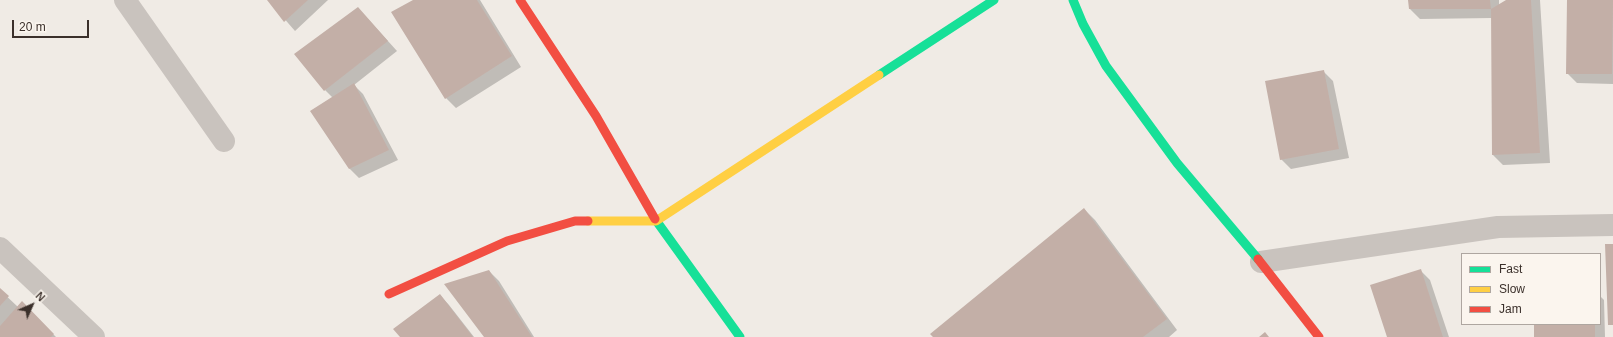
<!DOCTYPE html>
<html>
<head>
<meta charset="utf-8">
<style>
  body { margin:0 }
  #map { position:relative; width:1613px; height:337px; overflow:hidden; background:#f0ebe5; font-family:Arial,sans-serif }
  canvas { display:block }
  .legend { position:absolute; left:1461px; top:253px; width:140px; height:72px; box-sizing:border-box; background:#fbf5ee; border:1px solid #aea6a0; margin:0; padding:5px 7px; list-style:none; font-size:12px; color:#3b302b }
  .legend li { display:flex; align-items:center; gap:8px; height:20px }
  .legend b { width:20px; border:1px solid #aea6a0 }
  .north { position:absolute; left:12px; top:285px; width:40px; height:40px; -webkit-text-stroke:3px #fbf5ee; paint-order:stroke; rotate:45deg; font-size:11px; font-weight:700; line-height:16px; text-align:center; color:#3b302b }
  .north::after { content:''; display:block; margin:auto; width:14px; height:18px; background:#3b302b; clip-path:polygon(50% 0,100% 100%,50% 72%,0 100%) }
  .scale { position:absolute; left:12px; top:20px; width:77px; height:18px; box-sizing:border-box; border:2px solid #3b302b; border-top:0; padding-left:5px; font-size:12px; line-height:14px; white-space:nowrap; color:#3b302b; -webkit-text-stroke:3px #fbf5ee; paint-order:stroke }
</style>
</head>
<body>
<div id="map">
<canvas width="1613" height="337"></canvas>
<ul class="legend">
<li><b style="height:5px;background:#16e098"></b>Fast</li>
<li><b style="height:5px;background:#ffcf43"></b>Slow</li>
<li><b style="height:5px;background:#f24e42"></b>Jam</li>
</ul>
<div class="north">N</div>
<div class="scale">20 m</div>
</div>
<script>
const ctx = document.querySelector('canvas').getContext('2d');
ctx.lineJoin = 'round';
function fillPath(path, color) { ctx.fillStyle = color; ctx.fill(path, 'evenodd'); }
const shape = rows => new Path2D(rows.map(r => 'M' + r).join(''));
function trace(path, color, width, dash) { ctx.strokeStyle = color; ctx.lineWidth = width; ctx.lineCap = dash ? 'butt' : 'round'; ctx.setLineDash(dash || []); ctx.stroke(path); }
fillPath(shape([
  [268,0,328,0,295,31],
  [415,0,480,0,521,67,456,108,446,98],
  [1409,0,1499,0,1499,5,1508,0,1540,0,1550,163,1503,165,1493,155,1492,18,1420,19,1410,9],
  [1568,0,1613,0,1613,84,1577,83,1567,73],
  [368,19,397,51,354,85,363,94,398,160,359,178,349,168,333,98,325,90],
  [1323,71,1333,81,1349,158,1291,169,1281,159],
  [1084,209,1095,220,1177,330,1169,337,934,337],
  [1420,270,1430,280,1449,337,1388,337],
  [489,271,499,281,534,337,485,337],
  [0,290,18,307,22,303,56,337,0,337],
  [440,295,449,305,474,337,401,337],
  [1600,296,1604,300,1605,337,1535,337,1535,324,1600,324]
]), '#0003');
fillPath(shape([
  [267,0,308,0,284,22],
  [413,0,477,0,512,56,445,99,391,12],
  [1408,0,1490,0,1491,9,1409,9],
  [1506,0,1531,0,1540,153,1492,155,1491,9],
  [1567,0,1613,0,1612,74,1566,74],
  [358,7,388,41,324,91,294,54],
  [1324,70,1339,149,1280,160,1265,81],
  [354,83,389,150,349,169,310,111],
  [1084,208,1167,319,1143,337,933,337,930,334],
  [1605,244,1613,244,1613,325,1608,325],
  [1421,269,1443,337,1387,337,1370,285],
  [489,270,532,337,484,337,444,284],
  [0,288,9,296,0,306],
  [440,294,473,337,400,337,393,329],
  [22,301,54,334,51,337,0,337,0,326],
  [1534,324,1595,324,1595,337,1534,337],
  [1265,332,1269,337,1259,337]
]), '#c3afa7');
trace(shape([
  [125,0,224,141],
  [0,248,94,337],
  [1261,262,1498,227,1613,225]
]), '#c9c3be', 22);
trace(shape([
  [1073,0,1083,24,1106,66,1177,163,1258,259],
  [879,75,994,0],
  [655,219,740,337]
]), '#16e098', 9);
trace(shape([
  [588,221,656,221,879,75]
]), '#ffcf43', 9);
trace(shape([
  [520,0,596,116,655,219],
  [1258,259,1319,337],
  [389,294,507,241,575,221,588,221]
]), '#f24e42', 9);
</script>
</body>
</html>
